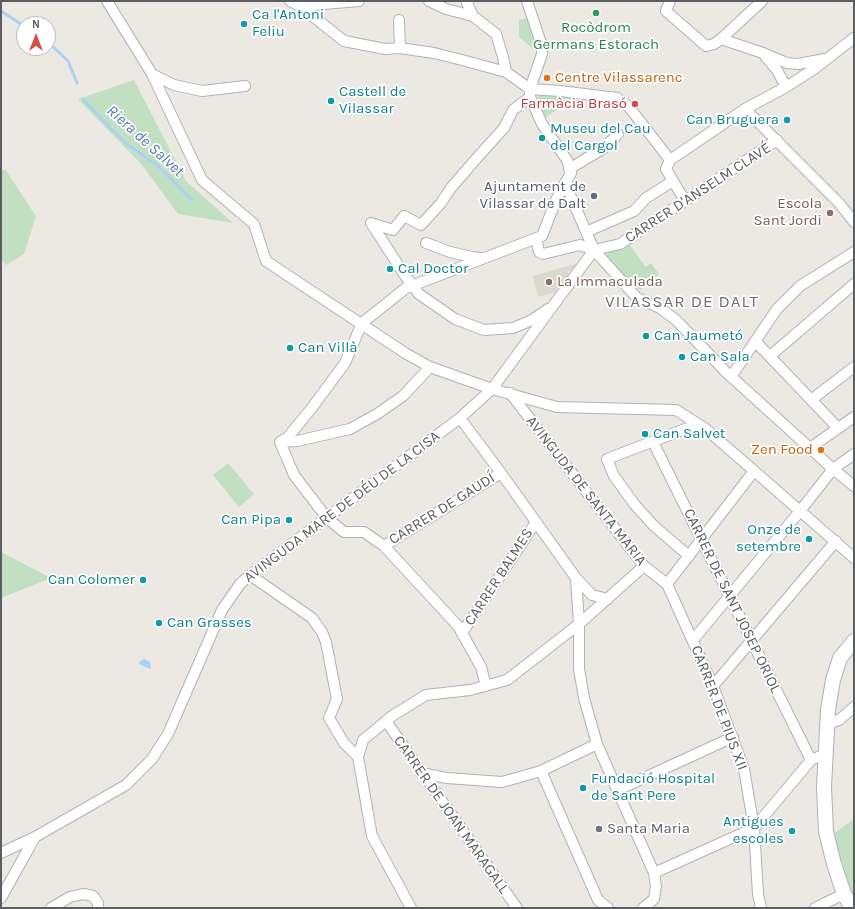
<!DOCTYPE html>
<html>
<head>
<meta charset="utf-8">
<style>
  body { margin:0 }
  #map { position:relative; width:855px; height:909px; overflow:hidden; background:#ebe9e2; font-family:Karla,sans-serif }
  canvas { display:block }
  .frame { position:absolute; inset:0; border:2px solid #5a5d61; pointer-events:none }
  .north { position:absolute; left:16px; top:16px; width:40px; height:40px; box-sizing:border-box; background:#fff; border:1px solid #bdbec0; border-radius:50%; rotate:0deg; font-size:11px; font-weight:700; line-height:16px; text-align:center; color:#5a5d61 }
  .north::after { content:''; display:block; margin:auto; width:14px; height:18px; background:#d25041; clip-path:polygon(50% 0,100% 100%,50% 72%,0 100%) }
</style>
</head>
<body>
<div id="map">
<canvas width="855" height="909"></canvas>
<div class="frame"></div>
<div class="north">N</div>
</div>
<script>
const ctx = document.querySelector('canvas').getContext('2d');
ctx.lineJoin = 'round';
function fillPath(path, color) { ctx.fillStyle = color; ctx.fill(path, 'evenodd'); }
const shape = rows => new Path2D(rows.map(r => 'M' + r).join(''));
function trace(path, color, width, dash) { ctx.strokeStyle = color; ctx.lineWidth = width; ctx.lineCap = dash ? 'butt' : 'round'; ctx.setLineDash(dash || []); ctx.stroke(path); }
function write(font, color, halo, rows, align = 'center') {
  ctx.font = font + ' Karla,sans-serif'; ctx.lineWidth = 3.5; ctx.setLineDash([]); ctx.textBaseline = 'middle'; ctx.strokeStyle = halo; ctx.fillStyle = color; for (const [text, x, y, turn = 0] of rows) {
    ctx.save(); ctx.translate(x, y); ctx.rotate((+turn || 0) * Math.PI / 180); ctx.textAlign = isNaN(turn) ? turn : align; if (halo) ctx.strokeText(text, 0, 0); ctx.fillText(text, 0, 0); ctx.restore();
  }
}
fillPath(shape([
  [578,263,580,268,568,271,570,278,557,288,556,292,538,297,533,276]
]), '#dbd8d0');
fillPath(shape([
  [530,18,538,46,537,52,519,37,519,20],
  [134,80,186,181,233,223,178,214,142,165,78,99],
  [538,92,578,95,580,99,573,103,567,99,561,100,558,105,557,110,544,118,539,105],
  [5,169,36,216,24,254,6,265,1,260,1,172],
  [628,243,646,267,651,263,659,274,640,290,606,259,608,252,626,246],
  [228,463,254,494,239,507,213,475],
  [1,552,51,578,1,598],
  [854,819,854,895,850,888,833,834]
]), '#c1e0c2');
fillPath(shape([
  [144,659,150,662,151,668,150,669,139,664,139,662]
]), '#aad1f3');
trace(shape([
  [1,11,24,26],
  [48,42,68,61,77,83],
  [83,99,109,127,127,144,158,166,192,200]
]), '#aad1f3', 3);
const street = shape([
  [107,1,152,74,202,180,254,224,266,261,405,353,430,367,492,389,557,407,676,410,706,429,854,558],
  [290,1,300,6,344,41,385,49,400,48,434,53,462,60,506,72,530,89],
  [429,1,446,9,473,16,496,34,503,57,506,72],
  [468,1,467,3,473,16],
  [670,1,666,11,706,46,714,44,721,39,762,1],
  [300,6,359,1],
  [399,20,400,48],
  [721,39,763,53,787,63,798,64,825,59],
  [765,56,777,70,786,87],
  [152,74,174,85,202,91,245,86],
  [530,89,560,91,617,98,629,107,670,160],
  [745,109,839,203,854,222],
  [569,169,604,148,618,134],
  [565,183,594,250,637,298,660,308,676,320,726,372,833,469,854,486],
  [685,201,666,169,670,160,745,109,786,87,814,69,854,38],
  [371,223,406,277,419,294,455,319,484,330,513,328,532,320,548,309],
  [371,223,393,230,404,216,421,225,441,203,451,188,475,160,504,128,513,110,530,97],
  [586,232,634,211,646,198,673,181],
  [536,238,539,252,543,254,580,245,594,250],
  [426,243,450,252,472,257,482,258],
  [594,250,620,244,777,140],
  [755,341,838,428],
  [770,356,854,284],
  [731,377,777,309,800,286,854,252],
  [510,393,644,566,667,584,713,686,744,769,754,828,758,894,761,908],
  [811,400,854,367],
  [460,418,501,473,576,578,579,624,579,669,584,698,597,744,654,873,656,886,654,899,643,908],
  [280,442,288,437,311,409,345,363,362,323,406,288,542,236,556,200,571,173,567,160,542,124,530,97,530,89,542,54,542,46,527,1],
  [280,442,294,475,327,518,344,532,364,532,384,546,458,626,481,667,486,686],
  [280,442,297,441,350,429,377,414,403,396,430,367],
  [653,442,811,760],
  [810,448,854,417],
  [384,546,501,473],
  [689,556,654,526,635,505,614,476,607,459,698,424],
  [250,575,312,618,322,632,326,642,337,699,329,718,344,743,358,757,372,836,411,908],
  [576,578,592,595,608,599],
  [667,584,754,471],
  [462,633,536,522],
  [693,640,800,511,833,469,854,454],
  [713,686,836,541],
  [386,721,517,908],
  [827,724,839,720,854,707],
  [358,757,363,740,392,716,426,695,470,690,507,680,579,624,644,566],
  [541,771,598,900,608,908],
  [421,773,447,778,502,782,541,771,597,744],
  [618,790,733,737],
  [1,853,35,837,126,785,152,759,168,734,222,610,240,584,250,575,460,418,492,389,594,250],
  [654,873,754,828,811,760,825,754],
  [1,898,35,837],
  [51,908,70,897,83,894,93,896,98,903,98,908],
  [815,908,844,894]
]);
const secondary = shape([
  [852,908,844,894,834,864,826,832,824,787,828,710,833,680,840,658,854,641]
]);
trace(street, '#afb2b6', 12);
trace(secondary, '#afb1b6', 16);
trace(street, '#fff', 10);
trace(secondary, '#fff', 14);
for (const [x, y, r, color] of [
  [596,13,4,"#2e9e5b"],
  [244,24,4,"#0f9aa8"],
  [547,78,4,"#e8710a"],
  [331,101,4,"#0f9aa8"],
  [635,104,4,"#e0444e"],
  [787,120,4,"#0f9aa8"],
  [542,138,4,"#0f9aa8"],
  [594,196,4,"#5c6f8a"],
  [830,213,4,"#8d6e63"],
  [390,269,4,"#0f9aa8"],
  [549,282,4,"#8d6e63"],
  [646,336,4,"#0f9aa8"],
  [290,348,4,"#0f9aa8"],
  [682,357,4,"#0f9aa8"],
  [645,434,4,"#0f9aa8"],
  [821,450,4,"#e8710a"],
  [289,520,4,"#0f9aa8"],
  [809,539,4,"#0f9aa8"],
  [143,580,4,"#0f9aa8"],
  [159,623,4,"#0f9aa8"],
  [583,788,4,"#0f9aa8"],
  [599,829,4,"#6b7280"],
  [792,831,4,"#0f9aa8"]
]) { const dot = new Path2D(); dot.arc(x, y, r, 0, 2 * Math.PI); ctx.fillStyle = color; ctx.fill(dot); trace(dot, '#fff', 1.5); }
write('15px', '#0d838f', '#fff', [
  ["Ca l'Antoni",252,15],
  ["Feliu",252,32],
  ["Castell de",339,92],
  ["Vilassar",339,109],
  ["Can Bruguera",779,120,"right"],
  ["Museu del Cau",550,129],
  ["del Cargol",550,146],
  ["Cal Doctor",398,269],
  ["Can Jaumetó",654,336],
  ["Can Villà",298,348],
  ["Can Sala",690,357],
  ["Can Salvet",653,434],
  ["Can Pipa",281,520,"right"],
  ["Onze de",801,530,"right"],
  ["setembre",801,547,"right"],
  ["Can Colomer",135,580,"right"],
  ["Can Grasses",167,623],
  ["Fundació Hospital",591,779],
  ["de Sant Pere",591,796],
  ["Antigues",784,822,"right"],
  ["escoles",784,839,"right"]
], 'left');
write('15px', '#27864d', '#fff', [
  ["Rocòdrom",596,28],
  ["Germans Estorach",596,45]
]);
write('15px', '#c56008', '#fff', [
  ["Centre Vilassarenc",555,78],
  ["Zen Food",813,450,"right"]
], 'left');
write('15px', '#be3a42', '#fff', [
  ["Farmàcia Brasó",627,104]
], 'right');
write('15px', '#4e5e75', '#fff', [
  ["Ajuntament de",586,187],
  ["Vilassar de Dalt",586,204]
], 'right');
write('15px', '#5a5d61', '#fff', [
  ["CARRER D'ANSELM CLAVÉ",698,193,-33],
  ["AVINGUDA DE SANTA MARIA",586,491,52],
  ["AVINGUDA MARE DE DÉU DE LA CISA",342,507,-37],
  ["CARRER DE GAUDÍ",442,509,-32],
  ["CARRER BALMES",499,577,-57],
  ["CARRER DE SANT JOSEP ORIOL",732,601,64],
  ["CARRER DE PIUS XII",719,708,69],
  ["CARRER DE JOAN MARAGALL",451,815,55]
]);
write('15px', '#785e54', '#fff', [
  ["Escola",822,204],
  ["Sant Jordi",822,221],
  ["La Immaculada",557,282,"left"]
], 'right');
write('15px', '#5b616d', '#fff', [
  ["Santa Maria",607,829]
], 'left');
write('italic 16px', '#4e79ab', '#fff', [
  ["Riera de Salvet",145,141,42]
]);
ctx.letterSpacing = '1px';
write('17px', '#6b6f73', '#fff', [
  ["VILASSAR DE DALT",682,302]
]);
ctx.letterSpacing = '0px';
</script>
</body>
</html>
